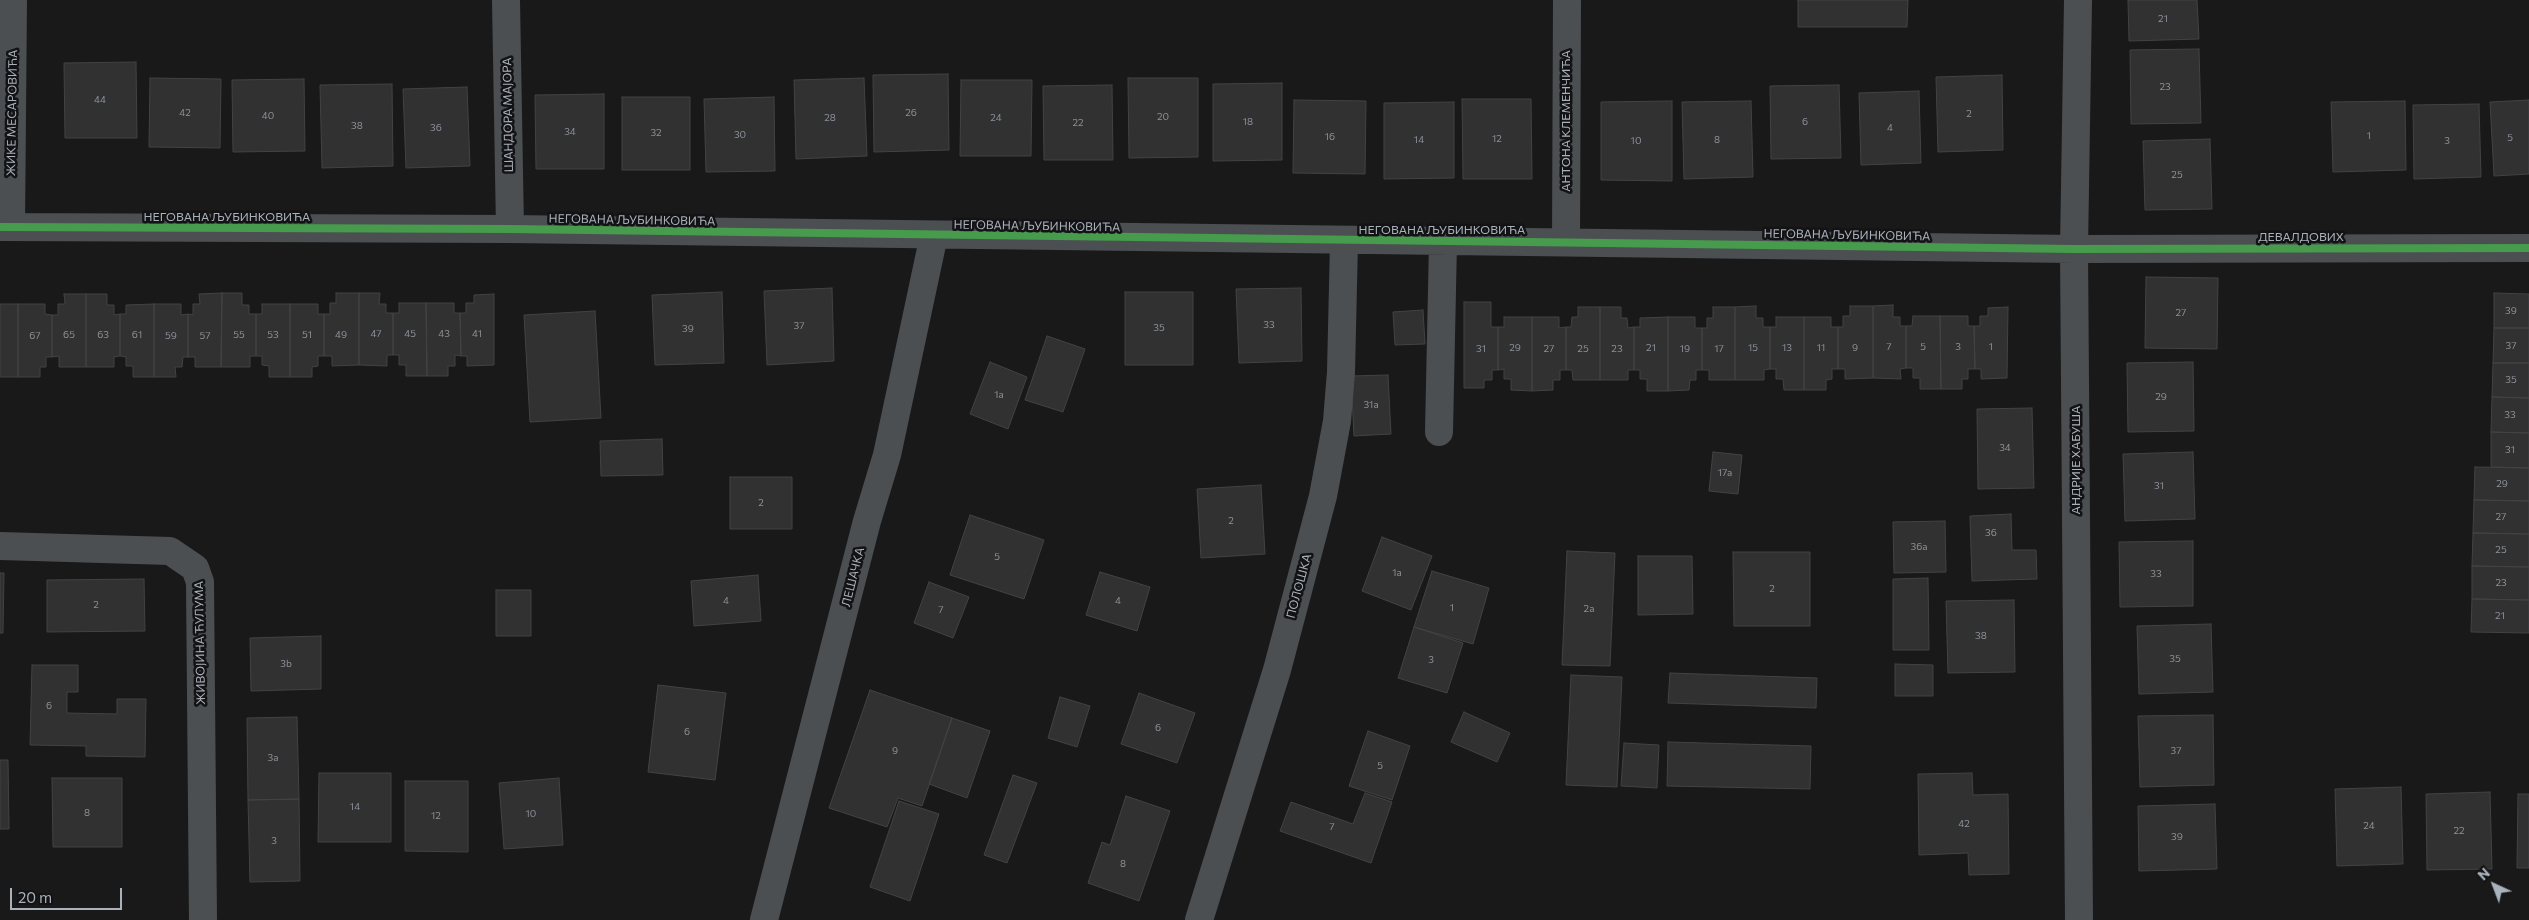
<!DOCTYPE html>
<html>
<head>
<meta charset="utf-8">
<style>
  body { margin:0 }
  #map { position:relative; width:2529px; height:920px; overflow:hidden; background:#191919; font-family:Commissioner,sans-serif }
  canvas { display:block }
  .north { position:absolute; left:2469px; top:860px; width:50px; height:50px; -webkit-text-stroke:4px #131315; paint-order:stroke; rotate:317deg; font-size:14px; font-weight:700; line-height:20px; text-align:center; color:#a9b1ba }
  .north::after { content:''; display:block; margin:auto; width:18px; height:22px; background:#a9b1ba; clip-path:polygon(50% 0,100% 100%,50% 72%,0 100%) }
  .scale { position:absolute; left:10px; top:888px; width:112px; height:22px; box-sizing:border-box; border:2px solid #a9b1ba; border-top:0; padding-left:6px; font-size:15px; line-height:18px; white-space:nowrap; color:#a9b1ba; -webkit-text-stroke:4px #131315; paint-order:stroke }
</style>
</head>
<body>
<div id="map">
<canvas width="2529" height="920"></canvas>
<div class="north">N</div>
<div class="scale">20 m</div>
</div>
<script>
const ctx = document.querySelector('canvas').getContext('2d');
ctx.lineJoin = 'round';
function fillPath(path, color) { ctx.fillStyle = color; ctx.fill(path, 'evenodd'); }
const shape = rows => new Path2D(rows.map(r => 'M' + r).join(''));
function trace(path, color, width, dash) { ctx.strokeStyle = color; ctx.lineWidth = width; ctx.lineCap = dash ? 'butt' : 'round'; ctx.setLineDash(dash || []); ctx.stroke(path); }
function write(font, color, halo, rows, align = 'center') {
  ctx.font = font + ' Commissioner,sans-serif'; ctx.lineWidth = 5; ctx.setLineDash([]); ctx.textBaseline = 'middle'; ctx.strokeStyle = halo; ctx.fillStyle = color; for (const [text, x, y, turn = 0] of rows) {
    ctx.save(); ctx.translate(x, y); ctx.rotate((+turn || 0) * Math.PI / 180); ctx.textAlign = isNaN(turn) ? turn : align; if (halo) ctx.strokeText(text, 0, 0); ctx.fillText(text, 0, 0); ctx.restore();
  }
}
const building = shape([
  [1798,0,1908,0,1907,27,1798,27,1798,0],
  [2128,0,2197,0,2199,39,2129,41,2128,0],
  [2199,49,2201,123,2131,124,2130,50,2199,49],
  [136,62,137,138,65,138,64,63,136,62],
  [948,74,949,150,874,152,873,75,948,74],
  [2002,75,2003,150,1938,152,1936,77,2002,75],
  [150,78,221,79,220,148,149,147,150,78],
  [864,78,867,156,796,159,794,80,864,78],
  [1128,78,1198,78,1198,157,1129,158,1128,78],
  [304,79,305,151,233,152,232,80,304,79],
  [961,80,1032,80,1031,156,960,156,961,80],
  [1282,83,1282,160,1213,161,1213,84,1282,83],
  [392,84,393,166,322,168,320,85,392,84],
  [1112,85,1113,160,1044,160,1043,86,1112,85],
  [1839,85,1841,158,1771,159,1770,86,1839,85],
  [467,87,470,166,406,168,403,89,467,87],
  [1919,91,1921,163,1861,165,1859,93,1919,91],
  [604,94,604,169,536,169,535,95,604,94],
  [622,97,690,97,690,170,622,170,622,97],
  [774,97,775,171,706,172,704,99,774,97],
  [1462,99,1531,99,1532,179,1463,179,1462,99],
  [1294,100,1366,101,1365,174,1293,173,1294,100],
  [2529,100,2529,174,2494,176,2490,102,2529,100],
  [1672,101,1672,181,1601,180,1601,102,1672,101],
  [1751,101,1753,177,1684,179,1682,102,1751,101],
  [2405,101,2406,170,2333,172,2331,102,2405,101],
  [1454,102,1454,178,1384,179,1384,103,1454,102],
  [2479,104,2481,177,2414,179,2413,105,2479,104],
  [2210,139,2212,209,2145,210,2143,141,2210,139],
  [2146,277,2218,278,2217,349,2145,348,2146,277],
  [832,288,834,361,767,365,764,291,832,288],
  [1301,288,1302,361,1239,363,1236,289,1301,288],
  [722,292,724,363,655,365,652,295,722,292],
  [1125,292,1193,292,1193,365,1125,365,1125,292],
  [222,293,242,293,242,305,249,305,249,314,256,314,256,356,250,356,250,367,221,367,222,293],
  [222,293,221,367,195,367,195,357,188,357,188,314,193,315,193,304,200,304,199,294,222,293],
  [336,293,359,293,359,365,332,366,332,356,324,356,324,314,330,314,330,303,336,303,336,293],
  [359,293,380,293,379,304,386,304,386,313,393,313,393,355,387,355,387,366,359,365,359,293],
  [2494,293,2529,294,2529,328,2494,328,2494,293],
  [64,294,86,294,86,367,59,367,59,356,52,357,52,315,58,315,58,304,65,304,64,294],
  [86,294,107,294,107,305,114,305,114,315,120,314,120,356,114,357,114,367,86,367,86,294],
  [494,294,494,365,467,366,467,356,461,356,460,313,466,313,466,303,474,303,474,295,494,294],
  [1464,302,1491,302,1491,327,1498,327,1498,370,1492,370,1492,380,1484,380,1484,388,1464,388,1464,302],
  [399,303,426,303,427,376,406,376,406,365,399,365,399,355,393,355,393,313,399,313,399,303],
  [426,303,454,303,454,313,460,313,461,356,455,355,455,366,448,366,448,376,427,376,426,303],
  [0,304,18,304,18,377,0,377,0,304],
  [18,304,45,304,45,314,52,315,52,357,46,357,46,367,40,367,40,377,18,377,18,304],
  [154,304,181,304,181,315,188,314,188,357,183,357,182,367,175,367,176,377,154,377,154,304],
  [154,304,154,377,133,377,133,366,126,366,126,357,120,356,120,314,126,314,126,305,154,304],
  [262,304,290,304,290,377,269,377,269,366,262,365,262,356,256,356,256,314,262,314,262,304],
  [290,304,318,304,318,314,324,314,324,356,318,356,318,366,312,367,312,377,290,377,290,304],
  [1893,305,1893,317,1900,317,1900,326,1906,326,1906,368,1900,369,1901,379,1873,378,1873,306,1893,305],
  [1756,306,1756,318,1763,318,1763,327,1770,327,1770,369,1764,370,1764,380,1735,380,1735,307,1756,306],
  [1850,306,1873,306,1873,378,1845,379,1845,369,1838,369,1838,327,1843,327,1843,316,1850,316,1850,306],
  [1578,307,1600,307,1600,380,1573,380,1572,370,1566,370,1566,327,1571,327,1572,317,1578,317,1578,307],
  [1600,307,1621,307,1621,318,1627,318,1628,328,1634,327,1634,370,1628,370,1628,380,1600,380,1600,307],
  [1713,307,1735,307,1735,380,1709,380,1709,370,1702,370,1702,328,1707,328,1707,318,1713,318,1713,307],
  [2008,307,2007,378,1981,379,1981,369,1975,369,1974,326,1980,326,1980,316,1988,316,1988,308,2008,307],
  [1423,310,1425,344,1395,345,1393,312,1423,310],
  [595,311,601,418,530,422,524,315,595,311],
  [1913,316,1940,316,1941,389,1920,389,1920,378,1913,378,1913,368,1906,368,1906,326,1912,326,1913,316],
  [1940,316,1968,316,1968,326,1974,326,1975,369,1968,369,1968,379,1962,379,1962,389,1941,389,1940,316],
  [1504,317,1532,317,1532,391,1511,390,1511,379,1504,379,1504,369,1498,370,1498,327,1504,327,1504,317],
  [1532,317,1559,317,1559,328,1566,327,1566,370,1560,370,1560,380,1553,380,1553,390,1532,391,1532,317],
  [1668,317,1695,317,1695,328,1702,328,1702,370,1696,370,1696,380,1690,380,1689,390,1668,391,1668,317],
  [1668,317,1668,391,1647,391,1647,379,1640,379,1640,370,1634,370,1634,327,1640,327,1640,318,1668,317],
  [1776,317,1804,317,1804,390,1784,390,1783,379,1776,379,1776,369,1770,369,1770,327,1776,327,1776,317],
  [1804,317,1831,317,1831,327,1838,327,1838,369,1832,369,1832,379,1826,380,1826,390,1804,390,1804,317],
  [2494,328,2529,328,2529,363,2493,363,2494,328],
  [1047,336,1085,349,1063,412,1025,400,1047,336],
  [990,362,1027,377,1008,429,970,414,990,362],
  [2193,362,2194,431,2128,432,2127,363,2193,362],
  [2493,363,2529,363,2529,398,2492,397,2493,363],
  [1388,375,1391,434,1354,436,1351,376,1388,375],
  [2492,397,2529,398,2529,433,2491,432,2492,397],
  [2032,408,2034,488,1978,489,1977,409,2032,408],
  [2491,432,2529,433,2529,468,2491,467,2491,432],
  [662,439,663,475,601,476,600,441,662,439],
  [1713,452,1742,455,1738,494,1709,491,1713,452],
  [2193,452,2195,519,2125,521,2123,454,2193,452],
  [2475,467,2529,468,2529,501,2474,500,2475,467],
  [730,477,792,477,792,529,730,529,730,477],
  [1261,485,1265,554,1201,558,1197,489,1261,485],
  [2474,500,2529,501,2529,534,2473,533,2474,500],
  [2011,514,2012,550,2036,550,2037,579,1972,581,1970,516,2011,514],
  [970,515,1044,540,1024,599,950,575,970,515],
  [1945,521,1946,572,1894,573,1893,522,1945,521],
  [2473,533,2529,534,2529,567,2472,566,2473,533],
  [1382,537,1432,556,1411,610,1362,591,1382,537],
  [2193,541,2193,606,2120,607,2119,542,2193,541],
  [1567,551,1615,553,1610,666,1562,665,1567,551],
  [1733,552,1810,552,1810,626,1734,626,1733,552],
  [1638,556,1692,556,1693,614,1638,615,1638,556],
  [2472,566,2529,567,2529,600,2472,599,2472,566],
  [1432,571,1489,588,1473,644,1414,627,1432,571],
  [1100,572,1150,587,1137,631,1086,615,1100,572],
  [0,573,4,573,3,633,0,633,0,573],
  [758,575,761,621,694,626,691,581,758,575],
  [1928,578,1929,650,1893,650,1893,579,1928,578],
  [144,579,145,631,47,632,47,580,144,579],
  [929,582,969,597,953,638,914,623,929,582],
  [496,590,531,590,531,636,496,636,496,590],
  [2472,599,2529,600,2529,633,2471,632,2472,599],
  [2014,600,2015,672,1948,673,1946,601,2014,600],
  [2211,624,2213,692,2139,694,2137,626,2211,624],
  [1414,627,1463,643,1447,693,1398,678,1414,627],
  [321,636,321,689,251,691,250,638,321,636],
  [1895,664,1933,665,1933,696,1895,696,1895,664],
  [32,665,78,665,78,692,67,692,67,713,117,714,117,699,146,699,145,757,86,756,86,746,30,745,32,665],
  [1670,673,1817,678,1816,708,1668,703,1670,673],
  [1571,675,1622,677,1617,787,1566,785,1571,675],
  [658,685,726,693,715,780,648,772,658,685],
  [870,690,952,718,922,806,898,798,887,827,829,808,870,690],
  [1139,693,1195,713,1177,763,1121,744,1139,693],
  [1060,697,1090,706,1077,747,1048,738,1060,697],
  [1464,712,1510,733,1497,762,1451,742,1464,712],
  [2213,715,2214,785,2140,787,2138,716,2213,715],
  [297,717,299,799,248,800,247,718,297,717],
  [952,718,990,731,967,798,929,784,952,718],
  [1368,731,1410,746,1392,800,1349,786,1368,731],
  [1668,742,1811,746,1810,789,1667,786,1668,742],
  [1624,743,1659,745,1657,788,1621,786,1624,743],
  [0,760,8,760,9,829,0,829,0,760],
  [319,773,391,773,391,842,318,842,319,773],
  [1972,773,1973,795,2008,794,2009,874,1969,875,1968,853,1919,855,1918,774,1972,773],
  [1013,775,1037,783,1007,863,984,855,1013,775],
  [52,778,122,778,122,847,53,847,52,778],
  [559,778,563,845,504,849,499,783,559,778],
  [405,781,468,781,468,852,405,851,405,781],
  [2401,787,2403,864,2337,866,2335,789,2401,787],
  [2490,792,2492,869,2427,870,2426,794,2490,792],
  [1365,793,1392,802,1371,863,1280,831,1291,802,1353,824,1365,793],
  [2518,794,2529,794,2529,868,2517,868,2518,794],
  [1126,796,1170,811,1139,901,1088,883,1102,842,1110,845,1126,796],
  [299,799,300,881,250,882,248,800,299,799],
  [899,801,939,814,910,901,870,887,899,801],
  [2215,804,2217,869,2139,871,2138,806,2215,804]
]);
fillPath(building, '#313131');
trace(building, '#414345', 1);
trace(shape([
  [506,0,510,229],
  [2078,0,2074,249,2079,920],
  [0,227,510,229,2074,249,2529,248],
  [11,227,13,0],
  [1566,242,1567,0],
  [1439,432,1443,242],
  [0,546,170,551,195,568,200,582,203,920],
  [764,920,867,521,887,455,934,235],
  [1199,920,1277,670,1323,496,1337,421,1341,372,1344,242]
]), '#4c4f52', 28);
trace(shape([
  [0,227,510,229,2074,249,2529,248]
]), '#469c4c', 8);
write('10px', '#8b9198', null, [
  ["21",2163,19],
  ["23",2165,87],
  ["44",100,100],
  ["42",185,113],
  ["26",911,113],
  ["2",1969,114],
  ["40",268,116],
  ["20",1163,117],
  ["28",830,118],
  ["24",996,118],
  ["18",1248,122],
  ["6",1805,122],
  ["22",1078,123],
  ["38",357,126],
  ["36",436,128],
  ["4",1890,128],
  ["34",570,132],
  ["32",656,133],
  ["30",740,135],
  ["1",2369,136],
  ["16",1330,137],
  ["5",2510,138],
  ["12",1497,139],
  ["14",1419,140],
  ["8",1717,140],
  ["10",1636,141],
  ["3",2447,141],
  ["25",2177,175],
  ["39",2511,311],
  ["27",2181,313],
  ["33",1269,325],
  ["37",799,326],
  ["35",1159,328],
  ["39",688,329],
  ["47",376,334],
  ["45",410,334],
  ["43",444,334],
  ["41",477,334],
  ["65",69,335],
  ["63",103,335],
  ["61",137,335],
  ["55",239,335],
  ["53",273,335],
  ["51",307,335],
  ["49",341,335],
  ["67",35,336],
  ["59",171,336],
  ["57",205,336],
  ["37",2511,346],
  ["7",1889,347],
  ["5",1923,347],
  ["3",1958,347],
  ["1",1991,347],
  ["29",1515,348],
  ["21",1651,348],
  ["15",1753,348],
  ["13",1787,348],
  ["11",1821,348],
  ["9",1855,348],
  ["31",1481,349],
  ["27",1549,349],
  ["25",1583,349],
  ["23",1617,349],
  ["19",1685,349],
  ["17",1719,349],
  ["35",2511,380],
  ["1a",999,395],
  ["29",2161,397],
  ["31a",1371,405],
  ["33",2510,415],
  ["34",2005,448],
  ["31",2510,450],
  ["17a",1725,473],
  ["29",2502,484],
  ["31",2159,486],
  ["2",761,503],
  ["27",2501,517],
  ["2",1231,521],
  ["36",1991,533],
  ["36a",1919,547],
  ["25",2501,550],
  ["5",997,557],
  ["1a",1397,573],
  ["33",2156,574],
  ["23",2501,583],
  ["2",1772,589],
  ["4",726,601],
  ["4",1118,601],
  ["2",96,605],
  ["1",1452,608],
  ["2a",1589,609],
  ["7",941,610],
  ["21",2500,616],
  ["38",1981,636],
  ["35",2175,659],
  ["3",1431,660],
  ["3b",286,664],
  ["6",49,706],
  ["6",1158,728],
  ["6",687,732],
  ["9",895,751],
  ["37",2176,751],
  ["3a",273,758],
  ["5",1380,766],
  ["14",355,807],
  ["8",87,813],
  ["10",531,814],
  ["12",436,816],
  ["42",1964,824],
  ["24",2369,826],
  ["7",1332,827],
  ["22",2459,831],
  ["39",2177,837],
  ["3",274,841],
  ["8",1123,864]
]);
write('12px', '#a9b1ba', '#131315', [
  ["ЖИКЕ МЕСАРОВИЋА",12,113,-89],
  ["ШАНДОРА МАЈОРА",508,115,-91],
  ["АНТОНА КЛЕМЕНЧИЋА",1566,121,-90],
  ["НЕГОВАНА ЉУБИНКОВИЋА",227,217],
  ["НЕГОВАНА ЉУБИНКОВИЋА",632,220,1],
  ["НЕГОВАНА ЉУБИНКОВИЋА",1037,226,1],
  ["НЕГОВАНА ЉУБИНКОВИЋА",1442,230],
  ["НЕГОВАНА ЉУБИНКОВИЋА",1847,235,1],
  ["ДЕВАЛДОВИХ",2301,237],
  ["АНДРИЈЕ ХАБУША",2076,460,-90],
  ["ЛЕШАЧКА",853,577,-76],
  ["ПОЛОШКА",1299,586,-75],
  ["ЖИВОЈИНА ЋУЛУМА",200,643,-91]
]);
</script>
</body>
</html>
